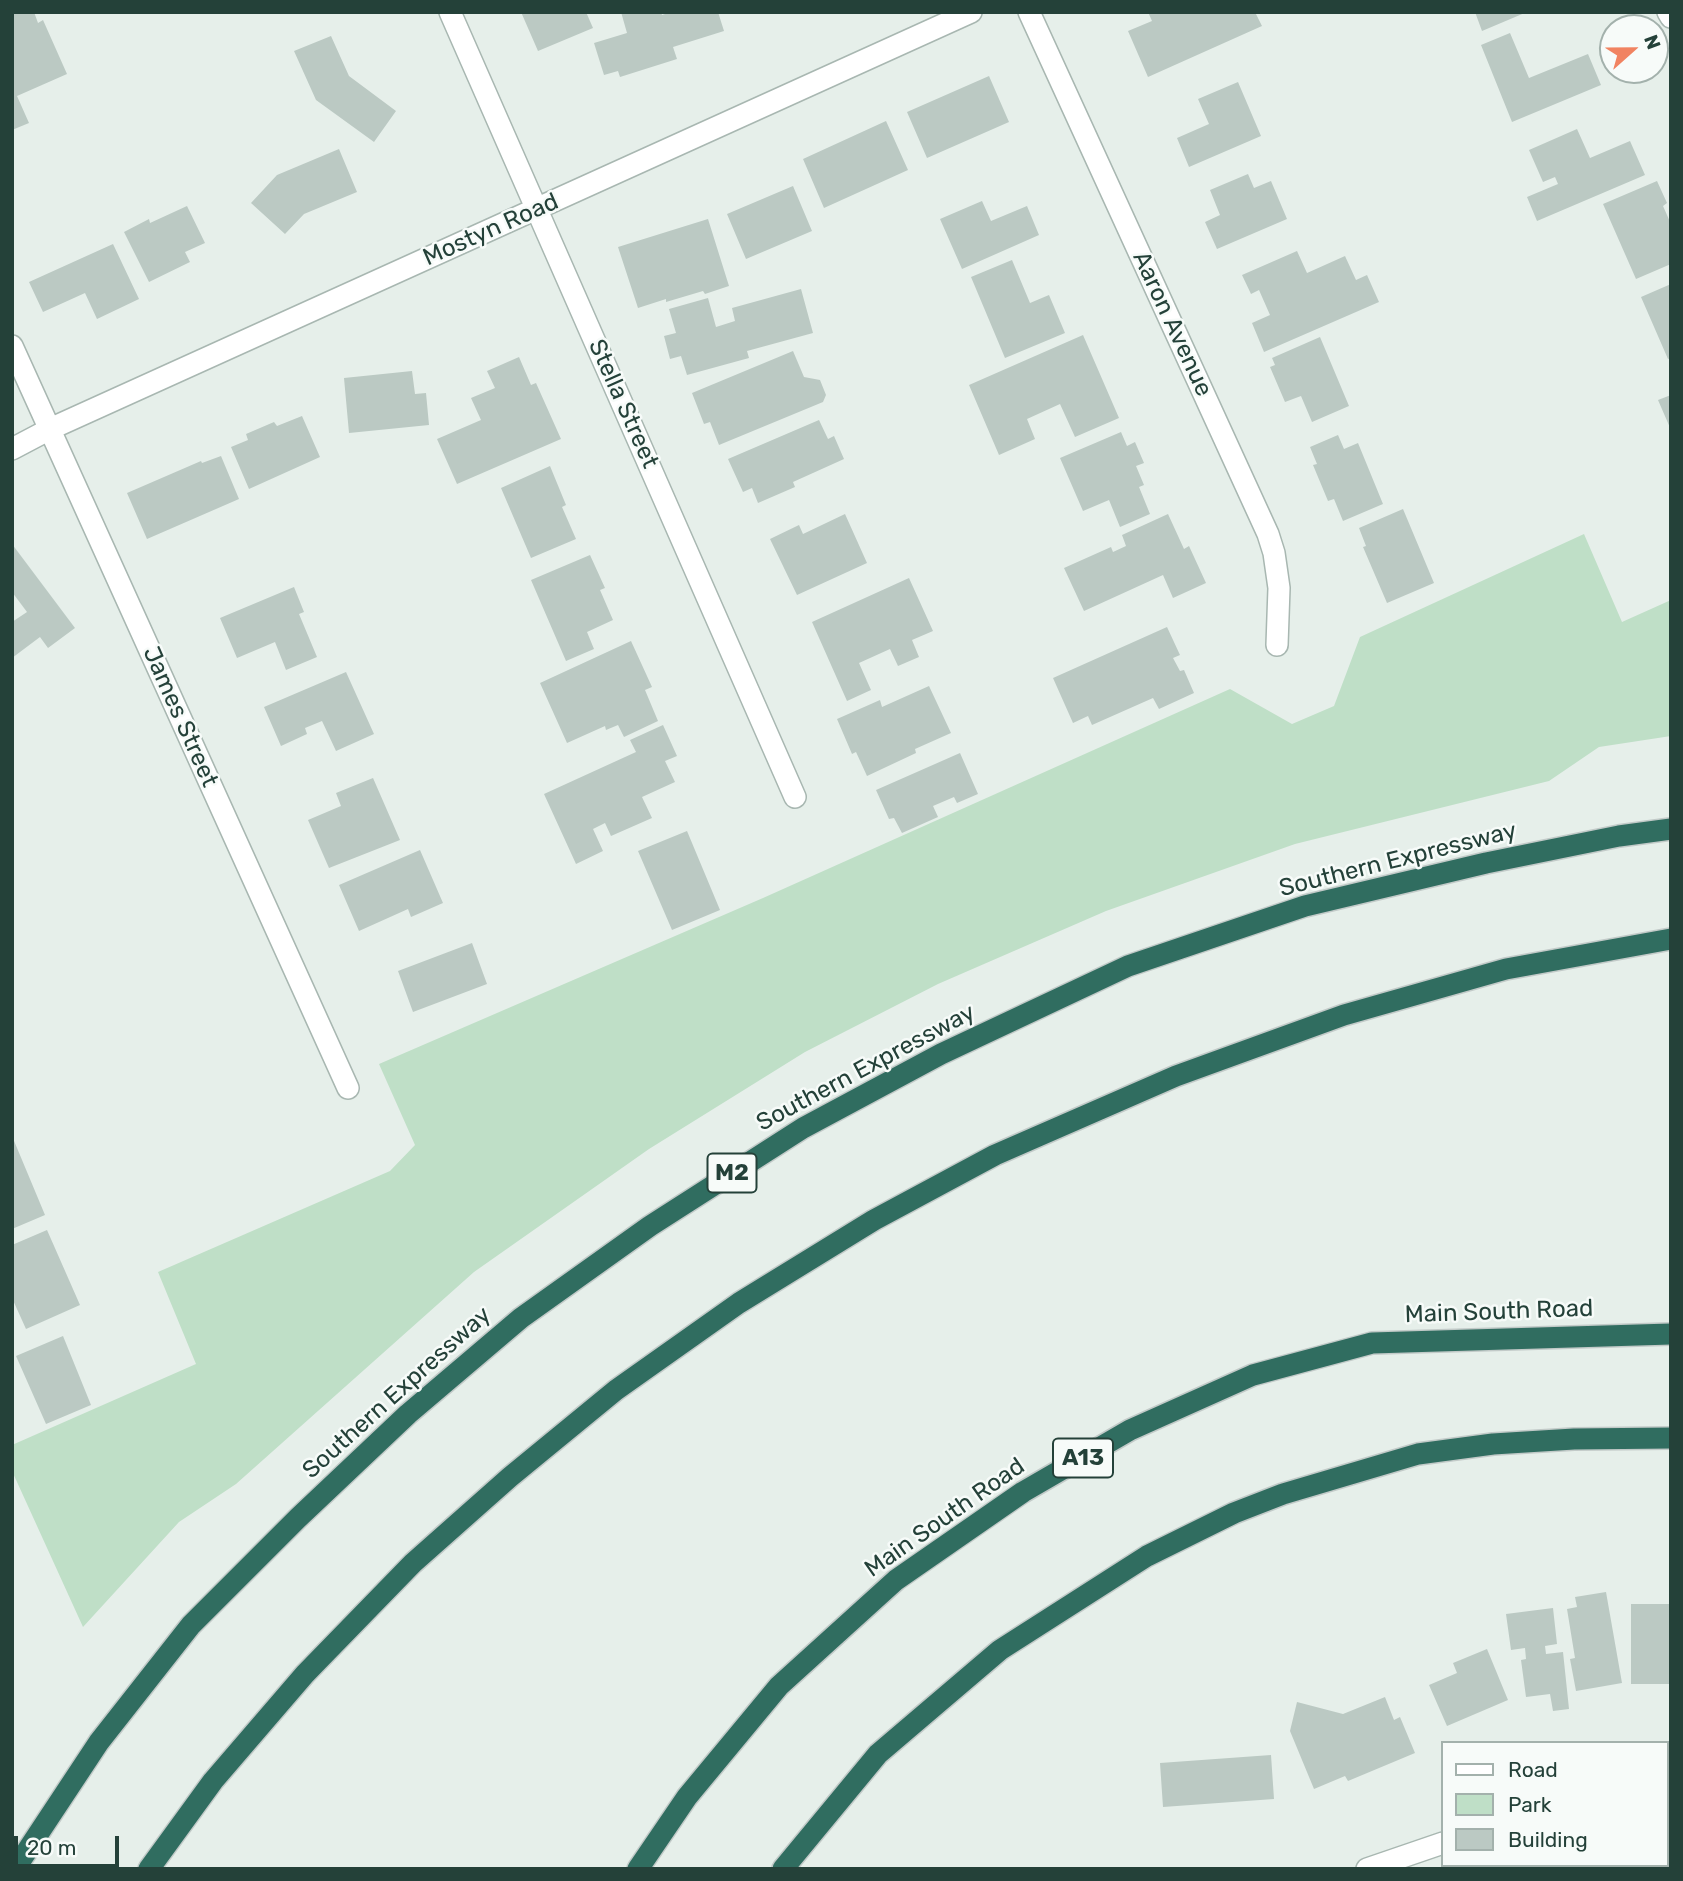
<!DOCTYPE html>
<html>
<head>
<meta charset="utf-8">
<style>
  body { margin:0 }
  #map { position:relative; width:1683px; height:1881px; overflow:hidden; background:#e6efea; font-family:Rubik,sans-serif }
  canvas { display:block }
  .frame { position:absolute; inset:0; border:14px solid #244139; pointer-events:none }
  .legend { position:absolute; left:1441px; top:1741px; width:228px; height:126px; box-sizing:border-box; background:#f7fbf9; border:2px solid #a3b1ac; margin:0; padding:9px 12px; list-style:none; font-size:21px; color:#244139 }
  .legend li { display:flex; align-items:center; gap:14px; height:35px }
  .legend b { width:35px; border:2px solid #a3b1ac }
  .north { position:absolute; left:1599px; top:14px; width:70px; height:70px; box-sizing:border-box; background:#f7fbf9; border:2px solid #a3b1ac; border-radius:50%; rotate:69deg; font-size:19px; font-weight:700; line-height:28px; text-align:center; color:#244139 }
  .north::after { content:''; display:block; margin:auto; width:24px; height:32px; background:#f18361; clip-path:polygon(50% 0,100% 100%,50% 72%,0 100%) }
  .scale { position:absolute; left:14px; top:1836px; width:105px; height:32px; box-sizing:border-box; border:4px solid #244139; border-top:0; padding-left:9px; font-size:21px; line-height:24px; white-space:nowrap; color:#244139; -webkit-text-stroke:5px #f7fbf9; paint-order:stroke }
</style>
</head>
<body>
<div id="map">
<canvas width="1683" height="1881"></canvas>
<div class="frame"></div>
<ul class="legend">
<li><b style="height:9px;background:#fff"></b>Road</li>
<li><b style="height:19px;background:#bfdfc7"></b>Park</li>
<li><b style="height:19px;background:#bbc9c3"></b>Building</li>
</ul>
<div class="north">N</div>
<div class="scale">20 m</div>
</div>
<script>
const ctx = document.querySelector('canvas').getContext('2d');
ctx.lineJoin = 'round';
function fillPath(path, color) { ctx.fillStyle = color; ctx.fill(path, 'evenodd'); }
const shape = rows => new Path2D(rows.map(r => 'M' + r).join(''));
function trace(path, color, width, dash) { ctx.strokeStyle = color; ctx.lineWidth = width; ctx.lineCap = dash ? 'butt' : 'round'; ctx.setLineDash(dash || []); ctx.stroke(path); }
function write(font, color, halo, rows, align = 'center') {
  ctx.font = font + ' Rubik,sans-serif'; ctx.lineWidth = 5; ctx.setLineDash([]); ctx.textBaseline = 'middle'; ctx.strokeStyle = halo; ctx.fillStyle = color; for (const [text, x, y, turn = 0] of rows) {
    ctx.save(); ctx.translate(x, y); ctx.rotate((+turn || 0) * Math.PI / 180); ctx.textAlign = isNaN(turn) ? turn : align; if (halo) ctx.strokeText(text, 0, 0); ctx.fillText(text, 0, 0); ctx.restore();
  }
}
fillPath(shape([
  [1584,534,1622,622,1671,600,1671,736,1599,747,1549,781,1295,844,1106,911,938,984,805,1052,649,1149,474,1272,236,1484,179,1522,83,1627,12,1471,12,1445,196,1364,158,1272,390,1171,415,1145,379,1064,763,898,1230,689,1292,724,1334,706,1360,637]
]), '#bfdfc7');
fillPath(shape([
  [12,12,34,12,38,23,43,20,67,74,17,96,29,123,12,130],
  [521,12,586,12,593,28,538,51],
  [621,12,661,12,662,15,671,12,718,12,724,31,673,47,677,59,620,77,618,71,604,75,594,43,627,33],
  [1148,12,1255,12,1262,26,1148,77,1128,31,1152,21],
  [1475,12,1527,12,1482,31],
  [1510,33,1529,78,1588,54,1601,85,1512,122,1481,45],
  [331,36,349,76,396,111,374,142,316,100,294,51],
  [989,76,1009,122,927,158,907,112],
  [1238,82,1261,136,1189,167,1177,138,1209,124,1198,99],
  [886,121,908,170,824,208,803,159],
  [1577,129,1590,158,1630,141,1645,175,1537,221,1527,197,1558,184,1555,177,1543,182,1529,150],
  [339,149,357,192,304,214,285,234,251,203,277,175],
  [1248,174,1254,188,1271,181,1287,219,1217,249,1205,222,1220,215,1210,190],
  [1657,181,1667,203,1663,206,1671,224,1671,232,1669,233,1671,238,1671,264,1636,279,1603,204],
  [793,186,812,231,746,259,727,214],
  [982,201,991,221,1027,206,1039,235,962,269,940,219],
  [187,206,205,243,185,252,190,262,149,282,124,232,149,219,150,223],
  [708,219,729,286,705,294,703,291,666,302,666,299,638,308,618,247],
  [113,244,139,299,97,319,85,293,43,312,29,282],
  [1297,251,1307,273,1345,256,1356,280,1367,275,1379,302,1264,352,1252,323,1270,315,1259,290,1251,294,1242,275],
  [1012,260,1030,303,1049,295,1065,333,1005,358,971,277],
  [1671,284,1671,358,1668,359,1641,297],
  [801,289,813,333,747,351,749,358,687,375,681,356,670,359,664,336,676,333,669,309,708,298,716,327,735,321,732,308],
  [1083,335,1119,418,1075,437,1060,404,1027,419,1035,439,999,455,969,385],
  [1320,337,1349,406,1312,422,1301,396,1285,402,1270,367,1275,365,1272,358],
  [793,351,804,377,820,380,826,395,823,402,719,445,710,422,704,424,692,393],
  [519,357,531,385,536,383,561,439,457,484,437,439,481,420,471,398,495,388,487,371],
  [412,371,415,394,426,393,429,425,349,433,344,378],
  [1671,395,1671,430,1658,400],
  [302,416,320,457,249,489,231,447,248,440,246,434,274,422,277,426],
  [819,420,828,439,834,436,844,459,793,482,795,487,758,503,752,488,743,492,728,459],
  [1121,432,1127,446,1135,442,1144,463,1136,466,1144,485,1139,487,1150,514,1120,527,1109,500,1083,511,1060,458],
  [1338,435,1344,449,1358,443,1383,504,1343,521,1334,499,1328,501,1313,465,1317,464,1310,447],
  [221,456,239,499,147,539,127,493,201,461,202,463],
  [550,466,566,505,562,507,576,539,531,558,501,488],
  [1403,509,1434,583,1387,603,1363,547,1366,546,1359,528],
  [845,514,867,563,797,595,770,539,799,525,803,534],
  [1168,514,1184,549,1189,546,1206,583,1173,598,1163,575,1084,611,1064,568,1111,547,1113,552,1126,546,1122,535],
  [12,544,75,628,48,648,40,637,12,658,12,622,27,612,12,592],
  [590,555,605,588,600,590,613,620,587,632,594,649,566,661,531,580],
  [909,578,933,631,912,640,919,657,898,666,890,649,859,663,871,690,847,701,812,622],
  [294,587,304,612,299,614,317,657,286,670,275,642,237,658,220,618],
  [1167,627,1180,655,1173,658,1180,671,1184,670,1194,693,1159,709,1153,698,1092,725,1088,716,1073,723,1053,678],
  [631,641,652,687,645,690,658,721,624,737,618,725,606,730,605,726,567,743,540,683],
  [346,672,374,734,336,751,322,721,305,728,307,734,281,746,264,707],
  [929,686,951,733,915,749,916,753,867,776,856,752,852,754,837,719,880,700,882,707],
  [663,725,677,756,665,761,675,782,642,797,652,818,611,836,605,823,593,829,603,851,576,864,544,794,636,752,630,740],
  [960,753,978,794,957,803,954,797,933,806,938,817,902,833,894,818,889,819,876,790],
  [373,778,400,840,329,868,308,820,341,806,336,793],
  [687,831,720,910,672,930,638,851],
  [420,850,443,903,411,917,408,909,359,931,339,885],
  [472,943,487,984,413,1012,398,971],
  [12,1136,45,1215,12,1229],
  [47,1230,80,1305,26,1329,12,1298,12,1245],
  [63,1336,91,1405,46,1424,16,1356],
  [1606,1592,1622,1683,1576,1691,1570,1659,1575,1658,1567,1609,1577,1607,1575,1597],
  [1631,1604,1671,1604,1671,1684,1631,1684],
  [1553,1608,1557,1644,1545,1646,1546,1654,1563,1652,1569,1709,1553,1711,1550,1694,1526,1697,1521,1660,1526,1659,1525,1648,1511,1650,1506,1614],
  [1487,1649,1508,1700,1447,1726,1429,1685,1457,1673,1453,1663],
  [1385,1697,1394,1720,1400,1717,1415,1753,1348,1781,1345,1776,1314,1789,1290,1731,1297,1702,1343,1714],
  [1271,1755,1274,1799,1163,1807,1160,1763]
]), '#bbc9c3');
const street = shape([
  [450,12,795,797],
  [1029,12,1268,534,1274,553,1279,588,1277,645],
  [1668,12,1671,17],
  [12,346,348,1088],
  [12,449,50,429,971,12],
  [1667,1799,1671,1800],
  [1367,1869,1443,1843]
]);
const highway = shape([
  [15,1869,99,1742,191,1625,298,1518,408,1414,521,1318,650,1226,803,1128,941,1054,1128,966,1305,906,1486,863,1619,836,1671,829],
  [149,1869,213,1781,305,1674,413,1563,510,1477,616,1390,739,1303,874,1220,995,1155,1176,1076,1344,1015,1506,969,1671,939],
  [638,1869,687,1797,779,1686,896,1580,1023,1492,1130,1430,1253,1375,1372,1343,1671,1334],
  [783,1869,878,1754,1000,1650,1147,1556,1234,1513,1283,1494,1418,1454,1493,1444,1574,1439,1671,1438]
]);
trace(street, '#a8b7b1', 24);
trace(highway, '#c2cac8', 24);
trace(street, '#fff', 21);
trace(highway, '#306d60', 21);
for (const [x, y, w] of [
  [732,1173,49],
  [1083,1458,60]
]) { const box = new Path2D(); box.roundRect(x - w / 2, y - 19.5, w, 39, 5); ctx.fillStyle = '#f7fbf9'; ctx.fill(box); trace(box, '#244139', 2); }
write('bold 23px', '#244139', null, [
  ["M2",732,1173],
  ["A13",1083,1458]
]);
write('24px', '#244139', '#f7fbf9', [
  ["Mostyn Road",491,230,-24],
  ["Aaron Avenue",1172,324,65],
  ["Stella Street",623,404,66],
  ["James Street",180,717,66],
  ["Southern Expressway",1398,860,-14],
  ["Southern Expressway",866,1068,-28],
  ["Main South Road",1499,1312,-2],
  ["Southern Expressway",397,1393,-42],
  ["Main South Road",945,1518,-35]
]);
</script>
</body>
</html>
